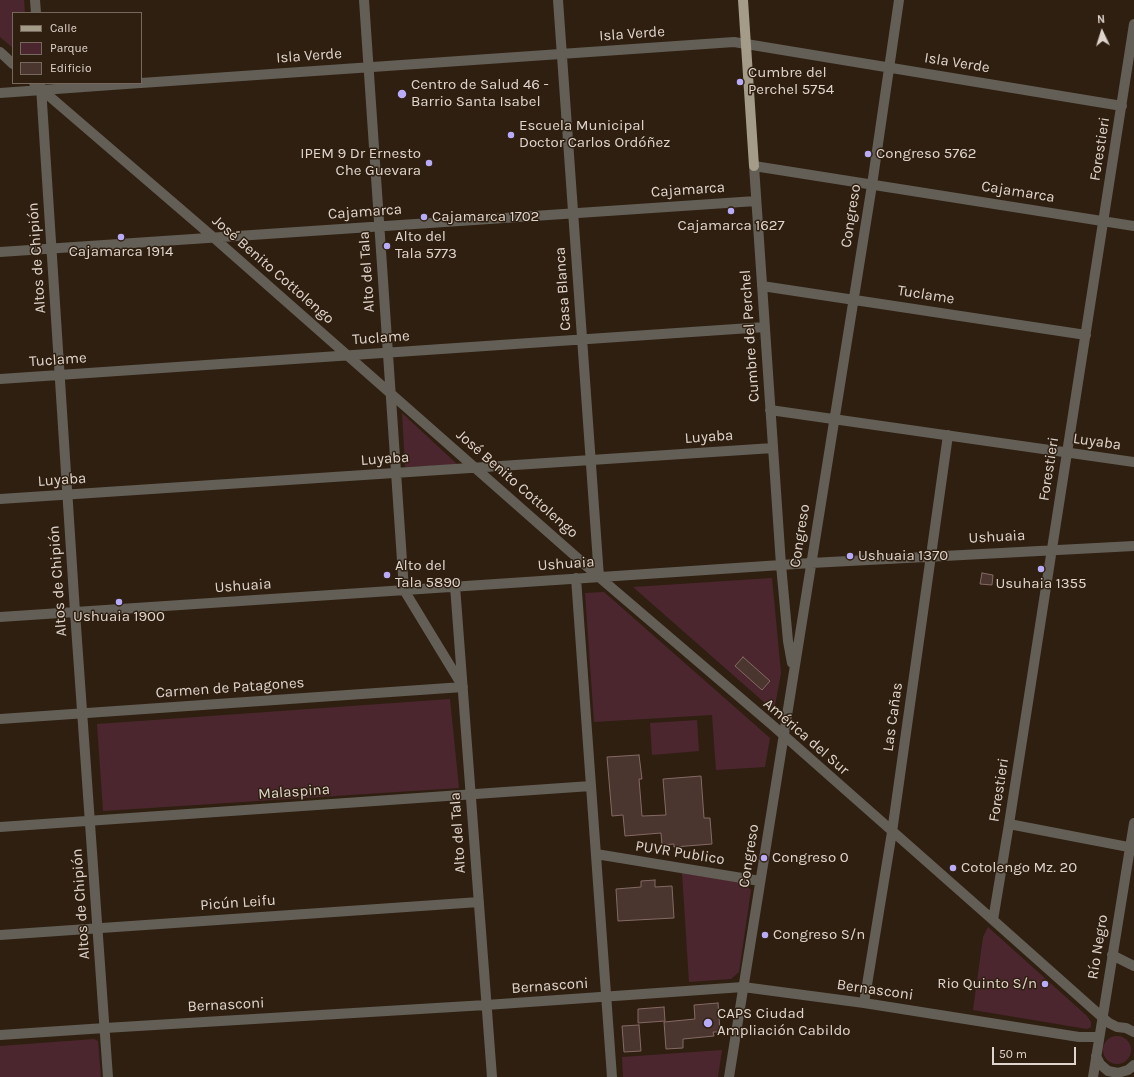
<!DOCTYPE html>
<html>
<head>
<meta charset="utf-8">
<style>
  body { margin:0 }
  #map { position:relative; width:1134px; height:1077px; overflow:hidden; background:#2f1f11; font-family:Karla,sans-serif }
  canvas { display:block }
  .legend { position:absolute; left:12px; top:12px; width:130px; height:72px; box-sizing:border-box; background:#2f1f11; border:1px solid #76685c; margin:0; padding:5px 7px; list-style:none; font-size:12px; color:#e0d5cc }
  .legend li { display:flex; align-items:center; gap:8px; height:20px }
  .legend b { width:20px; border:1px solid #76685c }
  .north { position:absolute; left:1082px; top:12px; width:40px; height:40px; -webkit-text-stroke:3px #2f1f11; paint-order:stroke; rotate:356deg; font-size:11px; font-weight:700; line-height:16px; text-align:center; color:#e0d5cc }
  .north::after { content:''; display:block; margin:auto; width:14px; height:18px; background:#e0d5cc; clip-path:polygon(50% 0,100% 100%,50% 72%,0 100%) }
  .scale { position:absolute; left:992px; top:1047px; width:84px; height:18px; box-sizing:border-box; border:2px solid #e0d5cc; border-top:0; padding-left:5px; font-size:12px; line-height:14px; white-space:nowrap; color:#e0d5cc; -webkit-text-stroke:3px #2f1f11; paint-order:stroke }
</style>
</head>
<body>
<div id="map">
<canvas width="1134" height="1077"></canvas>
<ul class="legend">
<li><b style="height:5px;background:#a49b88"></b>Calle</li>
<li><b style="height:11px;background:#4c262e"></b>Parque</li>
<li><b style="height:11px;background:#4b352f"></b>Edificio</li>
</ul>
<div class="north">N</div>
<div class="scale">50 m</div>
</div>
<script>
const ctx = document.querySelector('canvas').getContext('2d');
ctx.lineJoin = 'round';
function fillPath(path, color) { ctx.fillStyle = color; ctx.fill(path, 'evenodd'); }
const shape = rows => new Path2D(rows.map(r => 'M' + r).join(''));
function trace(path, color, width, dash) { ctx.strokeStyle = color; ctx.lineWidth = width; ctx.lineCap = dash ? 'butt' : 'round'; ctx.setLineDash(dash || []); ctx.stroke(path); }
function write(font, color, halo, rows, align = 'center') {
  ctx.font = font + ' Karla,sans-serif'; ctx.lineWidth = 3; ctx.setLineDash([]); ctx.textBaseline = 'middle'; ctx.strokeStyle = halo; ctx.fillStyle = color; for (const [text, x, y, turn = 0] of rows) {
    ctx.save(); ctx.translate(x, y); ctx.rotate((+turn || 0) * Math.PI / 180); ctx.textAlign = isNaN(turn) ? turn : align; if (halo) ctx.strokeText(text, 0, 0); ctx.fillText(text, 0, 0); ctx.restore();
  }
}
fillPath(shape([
  [0,0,24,0,25,13,13,13,13,48,0,37],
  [402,413,458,465,405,467],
  [772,578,781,673,774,711,633,587],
  [604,592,770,738,765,767,716,770,712,715,594,722,585,593],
  [450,699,459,788,103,811,97,724],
  [697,720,699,751,652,755,650,723],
  [682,873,745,883,751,890,739,972,731,979,689,982],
  [988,927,1087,1016,1091,1022,1091,1027,1087,1029,973,1010,983,937],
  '1103 1050a14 14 0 1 1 28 0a14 14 0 1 1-28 0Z',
  [94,1039,98,1041,101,1077,0,1077,0,1046],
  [722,1050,718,1077,623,1077,622,1057]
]), '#4c262e');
const building = shape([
  [982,573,993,575,992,585,980,584,982,573],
  [743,657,770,681,762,690,735,666,743,657],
  [639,755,642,779,639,779,642,816,666,815,663,779,701,776,704,818,710,818,712,844,674,847,674,844,662,845,661,833,625,836,623,815,612,816,607,757,639,755],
  [655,880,655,887,672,886,674,918,618,921,616,889,641,887,641,881,655,880],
  [718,1003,720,1032,713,1032,714,1036,683,1039,683,1048,666,1049,664,1022,695,1019,694,1005,718,1003],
  [664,1007,665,1021,638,1023,638,1009,664,1007],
  [639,1025,641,1051,624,1052,622,1026,639,1025]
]);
fillPath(building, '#4b352f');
trace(building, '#846a64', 1);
trace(shape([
  [35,0,36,13],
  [558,0,599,577],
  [0,52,13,64],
  [34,83,213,237,599,577,771,724,993,920,1102,1017,1109,1023,1117,1027,1126,1028,1134,1032],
  [141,83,734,42,1122,106],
  [41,87,75,612,108,1077],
  [0,93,140,83],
  [0,252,756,201],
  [762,286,1086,335],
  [0,379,765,327],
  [770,410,1134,462],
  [0,499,773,448],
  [576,578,612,1077],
  [455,586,492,1077],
  [0,617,811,563,1134,546],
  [792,663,788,641,781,565,754,166,1134,226],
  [0,719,463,687,404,590,364,0],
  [1009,824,1134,848],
  [0,827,591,786],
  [596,854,760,881],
  [993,920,1009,824,1134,24],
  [0,935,479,902],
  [1112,955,1134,966],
  [864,1003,892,832,948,435],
  [0,1035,105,1028,486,1005,743,987,864,1003,1079,1037,1098,1037],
  [1096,1056,1100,1064,1108,1071,1118,1073,1128,1070,1134,1065],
  [729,1077,872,185,899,0],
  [1093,1077,1134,823]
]), '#635f56', 10);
trace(shape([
  [743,0,754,166]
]), '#a49b88', 10);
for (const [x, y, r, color] of [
  [740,82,4,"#b8abf7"],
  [402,94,5,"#b8abf7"],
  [511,135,4,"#b8abf7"],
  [868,154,4,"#b8abf7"],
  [429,163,4,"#b8abf7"],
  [731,211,4,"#b8abf7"],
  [424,217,4,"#b8abf7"],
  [121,237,4,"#b8abf7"],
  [387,246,4,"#b8abf7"],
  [850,556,4,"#b8abf7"],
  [1041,569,4,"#b8abf7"],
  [387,575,4,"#b8abf7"],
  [119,602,4,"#b8abf7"],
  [764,858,4,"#b8abf7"],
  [953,868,4,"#b8abf7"],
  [765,935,4,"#b8abf7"],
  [1045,984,4,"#b8abf7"],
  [708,1023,5,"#b8abf7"]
]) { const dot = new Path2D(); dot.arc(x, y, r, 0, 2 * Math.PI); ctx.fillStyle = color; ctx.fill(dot); trace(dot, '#2f1f11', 1.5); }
write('15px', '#e0d5cc', '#2f1f11', [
  ["Isla Verde",632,34,-4],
  ["Isla Verde",309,56,-4],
  ["Isla Verde",957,63,9],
  ["Forestieri",1100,149,-81],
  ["Cajamarca",688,190,-4],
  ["Cajamarca",1018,192,9],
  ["Cajamarca",365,212,-4],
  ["Congreso",851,216,-81],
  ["Altos de Chipión",37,258,-94],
  ["José Benito Cottolengo",273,270,41],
  ["Alto del Tala",367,272,-94],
  ["Casa Blanca",563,289,-94],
  ["Tuclame",926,295,9],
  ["Cumbre del Perchel",750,336,-94],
  ["Tuclame",381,338,-4],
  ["Tuclame",58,360,-4],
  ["Luyaba",709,437,-4],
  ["Luyaba",1097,442,8],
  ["Luyaba",385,459,-4],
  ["Forestieri",1049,469,-81],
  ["Luyaba",62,480,-4],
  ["José Benito Cottolengo",517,484,41],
  ["Congreso",800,536,-81],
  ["Ushuaia",997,537,-3],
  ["Ushuaia",566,564,-4],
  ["Altos de Chipión",58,581,-94],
  ["Ushuaia",243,586,-4],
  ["Carmen de Patagones",230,688,-4],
  ["Las Cañas",893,717,-82],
  ["América del Sur",806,737,41],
  ["Forestieri",999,790,-81],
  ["Malaspina",294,792,-4],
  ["Alto del Tala",458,833,-94],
  ["PUVR Publico",680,853,9],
  ["Congreso",749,856,-81],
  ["Picún Leifu",238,903,-4],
  ["Altos de Chipión",81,904,-94],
  ["Río Negro",1098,947,-81],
  ["Bernasconi",550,986,-4],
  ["Bernasconi",875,990,8],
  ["Bernasconi",226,1005,-3]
]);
write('15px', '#e0d5cc', '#2f1f11', [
  ["Cumbre del",748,73],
  ["Perchel 5754",748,90],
  ["Centro de Salud 46 -",411,85],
  ["Barrio Santa Isabel",411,102],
  ["Escuela Municipal",519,126],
  ["Doctor Carlos Ordóñez",519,143],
  ["IPEM 9 Dr Ernesto",421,154,"right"],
  ["Che Guevara",421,171,"right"],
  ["Congreso 5762",876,154],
  ["Cajamarca 1702",432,217],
  ["Cajamarca 1627",731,226,"center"],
  ["Alto del",395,237],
  ["Tala 5773",395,254],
  ["Cajamarca 1914",121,252,"center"],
  ["Ushuaia 1370",858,556],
  ["Alto del",395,566],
  ["Tala 5890",395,583],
  ["Usuhaia 1355",1041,584,"center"],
  ["Ushuaia 1900",119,617,"center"],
  ["Congreso 0",772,858],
  ["Cotolengo Mz. 20",961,868],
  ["Congreso S/n",773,935],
  ["Rio Quinto S/n",1037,984,"right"],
  ["CAPS Ciudad",717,1014],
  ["Ampliación Cabildo",717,1031]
], 'left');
</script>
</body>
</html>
